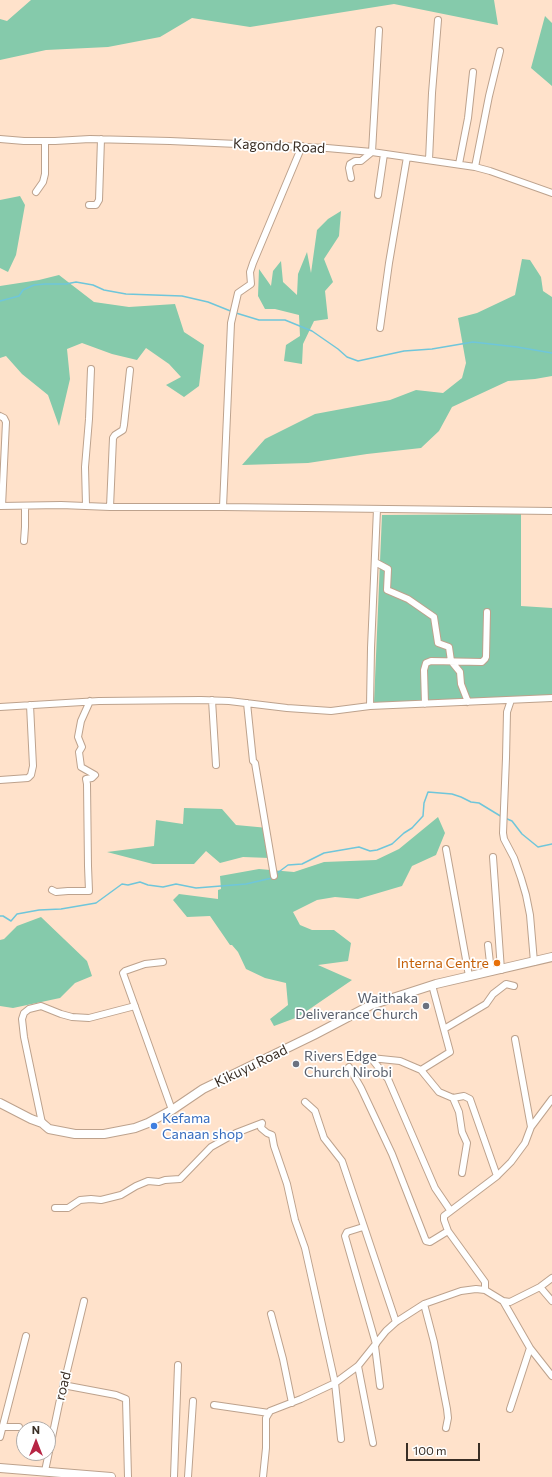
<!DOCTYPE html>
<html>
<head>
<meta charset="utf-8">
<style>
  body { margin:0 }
  #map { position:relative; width:552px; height:1477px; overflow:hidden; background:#ffe2cb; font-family:Commissioner,sans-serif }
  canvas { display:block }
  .north { position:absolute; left:16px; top:1421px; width:40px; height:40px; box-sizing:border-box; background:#fff; border:1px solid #b0aba8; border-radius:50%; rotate:0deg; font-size:11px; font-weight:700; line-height:16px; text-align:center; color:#392e25 }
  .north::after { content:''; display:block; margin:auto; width:14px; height:18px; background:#b72544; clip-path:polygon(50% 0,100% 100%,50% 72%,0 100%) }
  .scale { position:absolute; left:406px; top:1443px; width:74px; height:18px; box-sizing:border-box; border:2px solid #392e25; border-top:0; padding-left:5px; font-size:12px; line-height:14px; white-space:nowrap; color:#392e25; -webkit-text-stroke:3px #fff; paint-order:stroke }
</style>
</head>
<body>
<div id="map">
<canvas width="552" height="1477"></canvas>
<div class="north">N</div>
<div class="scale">100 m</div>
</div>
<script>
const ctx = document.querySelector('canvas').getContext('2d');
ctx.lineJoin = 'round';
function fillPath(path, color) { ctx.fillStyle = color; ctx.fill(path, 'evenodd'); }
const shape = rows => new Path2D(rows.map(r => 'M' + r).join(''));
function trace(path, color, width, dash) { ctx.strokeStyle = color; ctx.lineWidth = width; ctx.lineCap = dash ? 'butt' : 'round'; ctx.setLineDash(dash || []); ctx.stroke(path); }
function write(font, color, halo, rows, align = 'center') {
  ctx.font = font + ' Commissioner,sans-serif'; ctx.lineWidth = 3.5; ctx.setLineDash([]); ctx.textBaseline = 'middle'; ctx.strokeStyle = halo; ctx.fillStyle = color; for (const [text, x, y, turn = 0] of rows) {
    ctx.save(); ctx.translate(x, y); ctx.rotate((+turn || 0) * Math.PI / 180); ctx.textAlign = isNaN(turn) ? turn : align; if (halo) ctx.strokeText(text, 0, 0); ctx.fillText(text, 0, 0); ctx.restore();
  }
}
fillPath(shape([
  [31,0,494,0,498,25,394,4,250,27,192,18,160,37,108,47,46,50,0,60,0,19,7,21],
  [545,16,552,23,552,86,531,68],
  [20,196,25,205,16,255,8,272,0,268,0,200],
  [341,211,339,236,324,259,333,282,325,291,328,319,314,321,303,344,302,364,284,361,286,345,300,336,299,315,275,309,265,309,258,296,259,269,271,286,273,271,281,261,283,282,297,295,298,274,307,252,311,273,317,230,328,219],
  [522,259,530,260,541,277,543,291,552,297,552,376,535,379,508,381,452,407,439,431,421,448,367,454,308,463,242,465,265,439,315,414,390,400,416,390,443,393,462,378,466,363,458,318,477,313,515,295],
  [59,275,94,302,129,307,175,304,184,332,204,345,199,386,184,397,166,385,181,377,169,364,146,348,137,360,112,354,82,343,67,349,70,379,59,426,48,395,22,374,6,356,0,358,0,286,39,280],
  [521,514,521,606,552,608,552,695,374,703,382,515],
  [184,808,222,809,236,825,268,828,270,858,243,857,220,863,206,851,194,864,153,864,107,852,154,846,156,820,183,824],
  [438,817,445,833,436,855,412,866,402,886,358,899,335,897,317,900,293,912,300,925,312,930,334,930,351,943,348,961,318,965,352,980,298,1017,274,1026,270,1019,288,1005,286,983,265,978,246,969,238,952,232,945,230,945,210,916,187,917,173,900,179,894,218,899,218,890,221,889,220,876,259,869,294,872,324,862,376,860,399,849],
  [41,917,87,961,92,976,75,983,60,998,13,1008,0,1006,0,940,4,939,17,926]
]), '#85caab');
trace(shape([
  [0,301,19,296,23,290,34,285,45,284,66,284,76,282,93,285,104,290,126,294,182,296,208,302,233,312],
  [236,313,259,320,285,320,312,331,338,349,347,357,358,361,404,351,432,349,473,342,517,347,552,353],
  [505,818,512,821,522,834,538,847,552,844],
  [276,874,288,865,302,864,324,853,359,847,370,851,377,850,392,844,404,833,412,828,423,816,424,803,428,792,452,794,461,797,471,802,479,803,502,817],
  [0,916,3,916,11,921,17,914,39,910,61,909,96,903,122,884,128,885,140,882,148,885,163,887,176,884,196,888,246,884,272,878]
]), '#6fc6da', 1.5);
const minor = shape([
  [0,139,24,141,55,141,90,139,170,141,327,148,372,152,475,167,490,171,552,193],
  [429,160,432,93,438,20],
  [459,164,468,118,473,72],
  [475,167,489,96,500,51],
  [351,178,349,168,350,164,355,161,361,161,372,152,379,30],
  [36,192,43,182,45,174,45,141],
  [378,195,384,154],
  [89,205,96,205,99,200,101,139],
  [380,328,389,263,407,157],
  [0,416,4,418,6,422,2,506],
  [86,505,85,467,89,419,91,369],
  [0,506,61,505,110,507,223,507,552,511],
  [110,507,113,438,115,435,123,430,124,425,130,370],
  [223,507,231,323,238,293,251,284,250,272,253,263,302,146],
  [377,509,371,648,370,706,552,698],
  [24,541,25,527,25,506],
  [375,562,388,569,387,590,408,599,434,617,438,643,449,647,451,661,460,672,461,684,468,702],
  [212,700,216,765],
  [511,700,507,712,506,758,503,833,504,839,514,858,521,878,526,895,530,915,534,962],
  [247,703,253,761,255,763,274,876],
  [425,704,424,670,426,663,431,661,482,662,485,659,486,657,487,612],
  [0,707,99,701,201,700,229,701,287,708,331,711,370,706],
  [0,780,28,778,31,775,33,766,30,705],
  [446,849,469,976],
  [493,857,501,970],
  [52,890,56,892,68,891,89,891,88,866,87,784,86,779,92,778,95,775,81,767,79,752,82,747,78,737,81,721,90,701],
  [488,945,491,972],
  [163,962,145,964,125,971,123,973,172,1110],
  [444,1029,486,1004,493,994,506,984,514,986],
  [515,1039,531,1127],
  [371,1058,388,1079,435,1188,450,1210],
  [371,1058,400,1061,421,1070,450,1052,432,985],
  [349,1067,361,1088,392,1154,426,1241,430,1242,448,1231],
  [421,1070,439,1092,453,1098,464,1096,470,1099,497,1176],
  [453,1098,459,1112,462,1132,467,1143,462,1173],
  [305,1102,315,1111,324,1138,342,1161,396,1322],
  [42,1123,24,1037,22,1019,24,1013,29,1009,41,1006,61,1014,72,1017,89,1018,135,1006],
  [55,1208,68,1208,80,1200,91,1199,101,1200,121,1195,136,1186,148,1181,159,1182,165,1180,180,1179,211,1147,236,1133,262,1123,261,1128,267,1133,272,1135,274,1146,287,1184,295,1220,305,1248,335,1383,341,1439],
  [363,1227,347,1232,345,1236,376,1344],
  [540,1287,552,1301],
  [485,1290,485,1282,448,1231,444,1220,444,1216,497,1176,511,1162,525,1143,531,1127,552,1099],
  [503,1301,530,1348,510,1409],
  [424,1304,434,1342,447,1409,448,1418,446,1428],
  [271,1314,283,1359,292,1403],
  [375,1346,380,1386],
  [530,1348,552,1376],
  [358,1366,373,1443],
  [63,1385,116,1395,126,1399,128,1477],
  [214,1405,269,1413],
  [2,1427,19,1427],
  [0,1437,26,1336],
  [45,1471,59,1404,84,1301],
  [174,1477,178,1365],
  [188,1477,193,1401],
  [263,1477,266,1448,266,1418,270,1411,301,1399,335,1383,358,1366,386,1331,396,1322,424,1304,461,1291,476,1289,485,1290,503,1301,510,1302,540,1287,552,1278]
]);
const major = shape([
  [0,1103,31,1119,42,1123,49,1129,75,1134,104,1134,135,1128,148,1123,172,1110,203,1089,314,1035,371,1005,436,984,552,957],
  [0,1468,111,1477]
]);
trace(minor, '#bda28d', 8);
trace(major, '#bda28d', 10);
trace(minor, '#fff', 6);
trace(major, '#fff', 8);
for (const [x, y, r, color] of [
  [497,963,4,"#e8710a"],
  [426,1006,4,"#6b7280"],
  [296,1064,4,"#6b7280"],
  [154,1126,4,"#3f7fe0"]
]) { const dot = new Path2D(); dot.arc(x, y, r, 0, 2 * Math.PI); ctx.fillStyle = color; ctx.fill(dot); trace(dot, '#fff', 1.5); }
write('14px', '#392e25', '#fff', [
  ["Kagondo Road",279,146,3],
  ["Kikuyu Road",251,1066,-26],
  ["road",63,1386,-76]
]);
write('14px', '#c56008', '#fff', [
  ["Interna Centre",489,963]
], 'right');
write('14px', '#5b616d', '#fff', [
  ["Waithaka",418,998],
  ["Deliverance Church",418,1014],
  ["Rivers Edge",304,1056,"left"],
  ["Church Nirobi",304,1072,"left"]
], 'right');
write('14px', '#366cbe', '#fff', [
  ["Kefama",162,1118],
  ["Canaan shop",162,1134]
], 'left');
</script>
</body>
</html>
